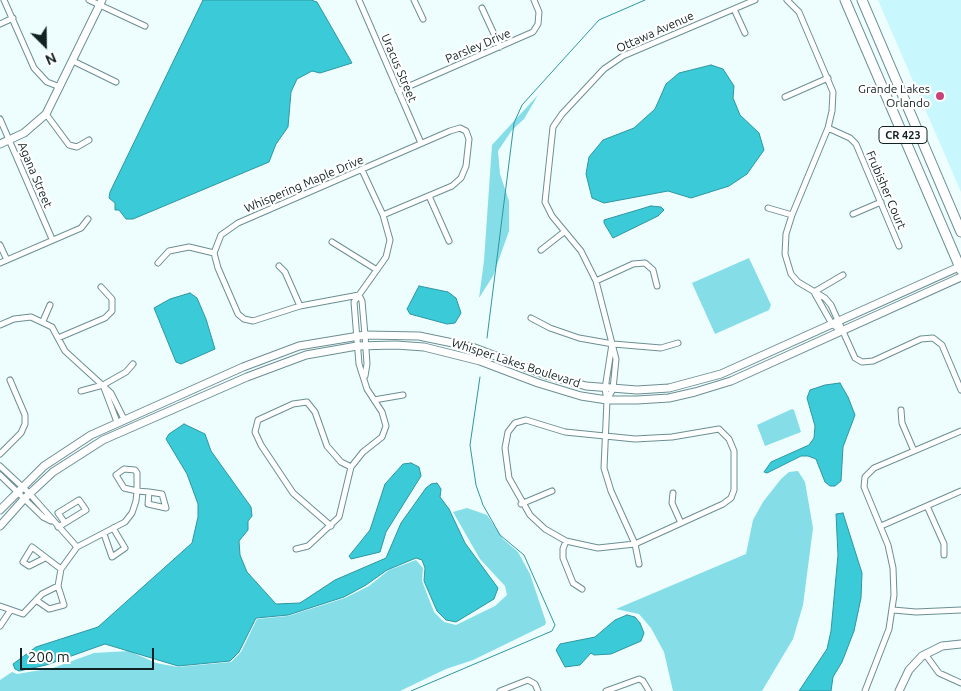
<!DOCTYPE html>
<html>
<head>
<meta charset="utf-8">
<style>
  body { margin:0 }
  #map { position:relative; width:961px; height:691px; overflow:hidden; background:#eefdfe; font-family:Ubuntu,sans-serif }
  canvas { display:block }
  .north { position:absolute; left:20px; top:20px; width:50px; height:50px; -webkit-text-stroke:4px #fff; paint-order:stroke; rotate:157deg; font-size:14px; font-weight:700; line-height:20px; text-align:center; color:#122122 }
  .north::after { content:''; display:block; margin:auto; width:18px; height:22px; background:#122122; clip-path:polygon(50% 0,100% 100%,50% 72%,0 100%) }
  .scale { position:absolute; left:20px; top:648px; width:134px; height:22px; box-sizing:border-box; border:2px solid #122122; border-top:0; padding-left:6px; font-size:15px; line-height:18px; white-space:nowrap; color:#122122; -webkit-text-stroke:4px #fff; paint-order:stroke }
</style>
</head>
<body>
<div id="map">
<canvas width="961" height="691"></canvas>
<div class="north">N</div>
<div class="scale">200 m</div>
</div>
<script>
const ctx = document.querySelector('canvas').getContext('2d');
ctx.lineJoin = 'round';
function fillPath(path, color) { ctx.fillStyle = color; ctx.fill(path, 'evenodd'); }
const shape = rows => new Path2D(rows.map(r => 'M' + r).join(''));
function trace(path, color, width, dash) { ctx.strokeStyle = color; ctx.lineWidth = width; ctx.lineCap = dash ? 'butt' : 'round'; ctx.setLineDash(dash || []); ctx.stroke(path); }
function write(font, color, halo, rows, align = 'center') {
  ctx.font = font + ' Ubuntu,sans-serif'; ctx.lineWidth = 4.5; ctx.setLineDash([]); ctx.textBaseline = 'middle'; ctx.strokeStyle = halo; ctx.fillStyle = color; for (const [text, x, y, turn = 0] of rows) {
    ctx.save(); ctx.translate(x, y); ctx.rotate((+turn || 0) * Math.PI / 180); ctx.textAlign = isNaN(turn) ? turn : align; if (halo) ctx.strokeText(text, 0, 0); ctx.fillText(text, 0, 0); ctx.restore();
  }
}
fillPath(shape([
  [878,0,961,0,961,192]
]), '#c8f8fd');
fillPath(shape([
  [538,95,524,119,512,130,498,151,500,174,509,201,509,231,493,276,479,298,484,261,492,145],
  [749,258,771,305,769,310,715,334,692,283],
  [792,409,794,410,801,432,765,446,757,425],
  [798,471,805,482,813,528,803,605,793,639,762,691,673,691,664,652,651,628,639,614,616,609,746,554,753,520,763,502,781,479,789,472],
  [467,508,487,515,503,539,518,552,530,574,546,622,545,625,473,660,446,669,400,691,0,691,0,680,12,672,17,674,53,668,94,653,129,651,156,663,178,667,231,662,241,652,257,619,288,616,345,598,369,586,389,570,416,560,423,568,422,581,434,612,444,622,456,625,495,606,507,595,505,586,480,559,453,512]
]), '#84dde7');
const water = shape([
  [203,0,311,0,317,2,352,63,320,73,312,71,297,79,291,92,288,127,276,144,269,162,133,219,126,219,119,210,115,210,115,203,109,198,110,192,203,0],
  [711,65,723,69,734,86,733,98,740,115,759,133,764,150,747,174,729,186,691,198,668,191,604,203,592,198,586,174,589,157,603,140,634,128,655,109,666,84,679,73,711,65],
  [651,206,661,207,664,210,658,216,613,238,604,223,604,220,651,206],
  [419,286,448,292,456,298,461,313,455,323,447,324,410,314,407,309,419,286],
  [190,293,197,298,206,319,215,349,181,364,176,362,154,308,170,299,190,293],
  [840,383,848,397,855,415,843,447,841,481,835,486,830,486,825,482,816,459,808,456,801,456,767,473,764,472,771,462,809,445,814,438,815,426,807,398,810,390,825,385,840,383],
  [184,424,205,434,211,451,251,507,252,516,248,521,248,530,239,541,240,555,247,572,276,604,300,603,335,580,386,558,401,523,426,488,431,484,437,483,441,489,440,497,449,509,465,543,498,588,494,599,456,622,446,620,437,611,424,581,425,568,422,560,416,558,387,570,366,585,344,597,288,615,256,618,239,652,230,661,178,666,105,644,46,665,19,671,15,669,13,664,36,647,98,627,192,543,198,517,198,504,187,474,166,439,169,434,184,424],
  [411,463,419,467,421,476,386,532,380,552,351,559,349,556,370,530,385,484,403,464,411,463],
  [843,513,862,573,861,598,854,631,842,662,833,677,831,691,799,691,827,649,831,631,838,555,836,514,843,513],
  [627,615,635,617,640,623,644,633,641,641,611,654,594,655,591,653,580,665,565,667,556,650,560,644,595,637,615,620,627,615]
]);
fillPath(water, '#3acad8');
trace(water, '#2e97a1', 1);
trace(shape([
  [487,338,514,123,522,105,599,20,645,0],
  [411,691,552,631,555,625,524,555,500,535,483,505,476,485,470,445,480,377]
]), '#2e97a1', 1);
const street = shape([
  [4,0,34,68,47,82,60,87],
  [89,0,145,26],
  [359,0,421,143],
  [414,0,423,19],
  [787,0,799,12,833,92,832,111,828,128,792,215,786,234,785,254,791,274,798,282,825,298,831,305,855,358,862,362,873,361,921,339,933,338,942,345,961,390],
  [482,8,500,47],
  [734,9,745,33],
  [0,24,13,18],
  [73,61,116,82],
  [398,91,533,32,538,24,539,12,534,0],
  [785,97,828,78],
  [46,114,69,145,77,147,89,140],
  [0,119,52,239],
  [828,128,850,138,856,144,899,246],
  [429,196,449,241],
  [768,208,792,215],
  [853,214,881,202],
  [332,242,377,270],
  [0,245,7,260],
  [541,250,564,232],
  [0,263,81,228,88,219],
  [158,263,169,251,189,247,214,253],
  [279,266,285,272,300,306],
  [596,281,633,264,645,263,653,270,657,286],
  [814,292,843,275],
  [815,294,832,324,841,331],
  [359,295,300,306,253,321,244,319,238,314,218,268,214,253,221,235,238,223,450,131,460,128,466,131,469,139,466,166,461,178,452,186,383,215],
  [359,295,362,301,365,335,367,364,365,376],
  [531,318,550,328,579,338,613,344,661,348,678,343],
  [43,321,50,305],
  [0,325,14,319,31,317,52,327,65,351,111,393,124,419],
  [58,338,105,318,112,311,112,299,101,287],
  [612,344,605,389,607,400,604,468,611,491,635,544,639,564],
  [103,385,117,422],
  [81,391,103,385,126,372,133,364],
  [374,400,403,395],
  [607,400,613,389,616,359,596,281,581,251,552,216,545,202,553,127,562,114,604,69,623,56,755,0],
  [901,410,902,423,914,451],
  [526,420,565,432,635,439,672,437,719,429,729,439,734,451,734,490,731,498,723,504,635,544,598,548,566,541,545,529,530,515,509,478,505,448,508,432,515,423,526,420],
  [0,454,21,433,25,424,25,415,10,380],
  [0,466,29,493,77,547],
  [0,475,43,517,51,521],
  [673,493,672,503,681,523],
  [521,504,552,491],
  [927,506,944,544,944,555],
  [331,526,293,493,261,445,255,432,258,420,293,404,307,402,315,412,327,446,341,462,351,467],
  [881,526,961,491],
  [58,527,65,523,86,510,79,500,58,513,65,523],
  [104,534,112,557,125,548,113,528],
  [566,541,563,549,563,558,573,583,582,589],
  [296,549,308,546,339,517,351,467,363,452,382,437,386,426,382,412,367,389,359,364,354,302,386,257,390,240,383,215,362,170],
  [45,558,29,566,23,562,32,547,61,569],
  [36,600,49,609,64,605,58,586],
  [0,606,23,614,42,594,58,586,61,569,77,547,125,522,132,513,136,501,137,491,137,473,135,470,124,469,116,475,124,488,137,491,149,492,162,494,166,508,148,504,149,492],
  [893,610,916,612,961,610],
  [0,626,10,611],
  [925,654,939,673,961,683],
  [500,691,528,680,535,684,538,691],
  [606,691,639,679,643,681,649,691],
  [865,691,889,629,894,595,893,568,888,545,864,487,865,477,874,468,961,431]
]);
const secondary = shape([
  [0,144,24,133,46,114,102,0],
  [0,510,44,466,91,435,243,367,299,346,365,335,419,336,472,347,546,375,586,386,637,390,669,388,721,374,961,266],
  [0,526,24,499,53,472,103,440,247,377,306,355,357,346,396,345,424,347,480,361,538,383,581,396,607,400,637,400,669,398,695,392,731,381,961,277],
  [899,691,909,670,922,656,942,646,961,644]
]);
const highway = shape([
  [845,0,961,270],
  [862,0,961,232]
]);
trace(street, '#6c8f93', 7);
trace(secondary, '#6c8f93', 9);
trace(highway, '#6c8f93', 11);
trace(street, '#fff', 5);
trace(secondary, '#fff', 7);
trace(highway, '#fff', 9);
for (const [x, y, r, color] of [
  [940,96,5,"#ca427c"]
]) { const dot = new Path2D(); dot.arc(x, y, r, 0, 2 * Math.PI); ctx.fillStyle = color; ctx.fill(dot); trace(dot, '#fff', 2); }
for (const [x, y, w] of [
  [903,135,48]
]) { const box = new Path2D(); box.roundRect(x - w / 2, y - 8.5, w, 17, 4); ctx.fillStyle = '#fff'; ctx.fill(box); trace(box, '#122122', 1); }
write('bold 11px', '#122122', null, [
  ["CR 423",903,135]
]);
write('12px', '#122122', '#fff', [
  ["Ottawa Avenue",655,32,-24],
  ["Parsley Drive",478,46,-23],
  ["Uracus Street",399,68,67],
  ["Agana Street",35,175,67],
  ["Whispering Maple Drive",304,184,-23],
  ["Frubisher Court",886,190,67],
  ["Whisper Lakes Boulevard",516,363,18]
]);
write('12px', '#122122', '#fff', [
  ["Grande Lakes",930,89],
  ["Orlando",930,103]
], 'right');
</script>
</body>
</html>
